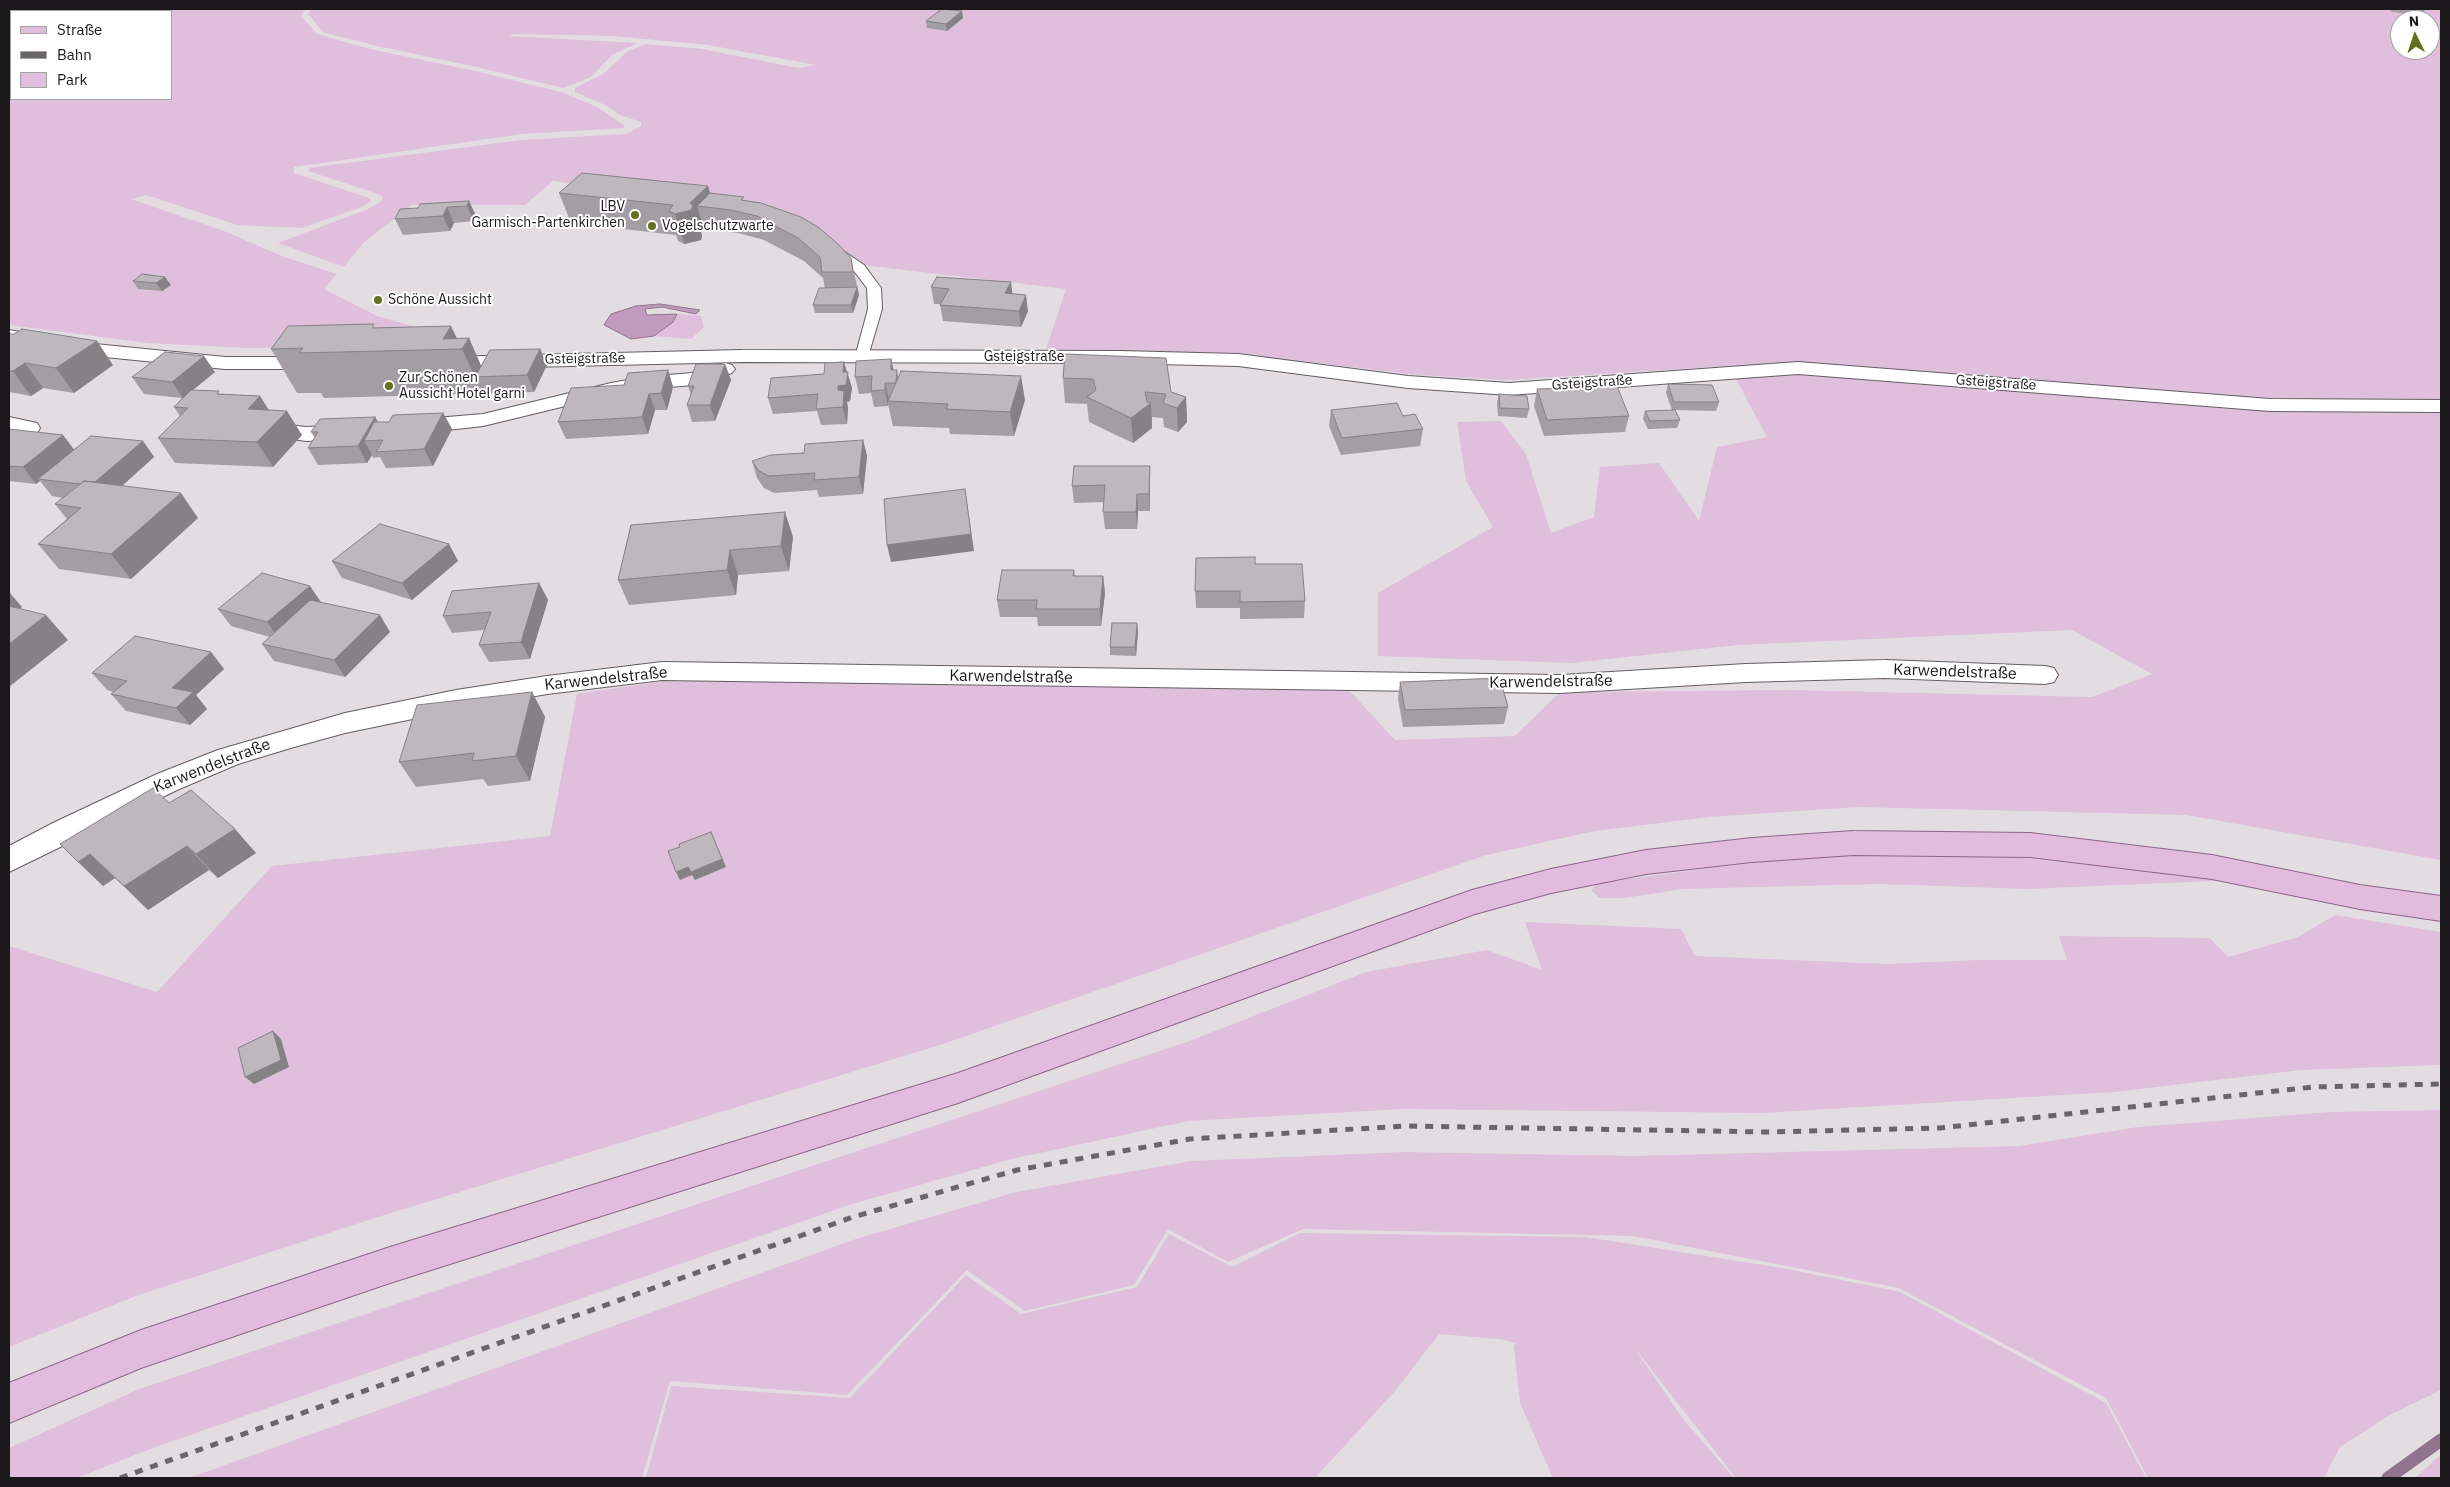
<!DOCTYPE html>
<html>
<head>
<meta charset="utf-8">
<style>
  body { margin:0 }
  #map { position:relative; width:2450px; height:1487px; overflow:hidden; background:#e3dde2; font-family:"IBM Plex Sans",sans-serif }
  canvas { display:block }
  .frame { position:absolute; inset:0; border:10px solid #1a181a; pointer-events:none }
  .legend { position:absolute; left:10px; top:10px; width:162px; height:90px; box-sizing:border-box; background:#fff; border:1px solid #a3a3a3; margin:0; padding:6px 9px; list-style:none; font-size:15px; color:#1a181a }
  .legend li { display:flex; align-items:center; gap:10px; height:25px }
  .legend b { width:25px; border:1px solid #a3a3a3 }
  .north { position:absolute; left:2390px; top:10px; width:50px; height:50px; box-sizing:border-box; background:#fff; border:1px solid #a3a3a3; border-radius:50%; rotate:356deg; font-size:14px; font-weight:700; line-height:20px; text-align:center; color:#1a181a }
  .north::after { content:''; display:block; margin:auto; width:18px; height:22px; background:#61711d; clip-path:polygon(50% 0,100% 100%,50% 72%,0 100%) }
</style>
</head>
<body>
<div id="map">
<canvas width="2450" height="1487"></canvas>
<div class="frame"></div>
<ul class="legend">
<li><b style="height:6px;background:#e1bcdd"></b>Straße</li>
<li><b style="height:6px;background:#696568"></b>Bahn</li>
<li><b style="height:14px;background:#dfbfdc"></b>Park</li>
</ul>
<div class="north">N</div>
</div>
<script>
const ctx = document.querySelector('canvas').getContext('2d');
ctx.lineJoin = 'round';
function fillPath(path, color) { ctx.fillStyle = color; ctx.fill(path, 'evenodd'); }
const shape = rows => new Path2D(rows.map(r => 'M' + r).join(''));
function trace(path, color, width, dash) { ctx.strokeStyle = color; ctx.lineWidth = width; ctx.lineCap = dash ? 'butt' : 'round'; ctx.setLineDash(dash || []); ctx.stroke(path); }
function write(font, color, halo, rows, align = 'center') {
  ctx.font = font + ' "IBM Plex Sans",sans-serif'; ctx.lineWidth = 4; ctx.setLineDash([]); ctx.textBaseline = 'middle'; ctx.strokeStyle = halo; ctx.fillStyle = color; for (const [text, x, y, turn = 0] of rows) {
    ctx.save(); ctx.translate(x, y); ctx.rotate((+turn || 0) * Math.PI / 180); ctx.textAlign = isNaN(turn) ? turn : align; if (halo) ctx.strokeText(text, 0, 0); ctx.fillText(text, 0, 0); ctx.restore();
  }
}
fillPath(shape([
  [9,9,305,9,301,16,317,34,370,49,475,71,561,92,597,107,624,125,624,128,522,134,294,167,294,173,369,198,371,201,362,207,301,228,237,225,146,195,131,199,224,231,284,257,337,274,324,289,377,316,423,329,403,348,245,348,148,343,9,325],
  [11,11,171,11,171,99,11,99],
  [311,9,2441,9,2441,860,2186,815,1858,807,1709,817,1595,831,1486,855,943,1044,378,1217,136,1296,9,1347,9,946,157,992,272,866,550,836,577,694,658,682,755,678,1348,689,1395,740,1515,736,1560,692,1791,690,2092,697,2152,674,2072,630,1738,645,1571,663,1378,656,1378,593,1493,527,1466,481,1457,422,1501,421,1526,454,1551,533,1594,517,1600,467,1659,463,1699,521,1717,447,1767,437,1729,366,1507,380,1417,375,1318,363,1237,357,1046,349,1066,289,862,265,689,201,553,181,525,205,412,205,363,243,344,267,278,243,368,209,379,203,383,199,381,195,308,171,309,168,521,140,626,134,641,126,641,122,620,115,605,105,575,92,575,88,603,74,628,51,646,44,702,49,798,68,816,65,708,45,612,36,513,34,509,36,637,43,612,55,591,77,563,88,481,68,377,46,323,32,308,14],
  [2400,20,2430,20,2430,50,2400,50],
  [677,314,701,316,704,327,691,339,654,336,673,322],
  [1896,855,2004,856,2236,880,2028,889,1878,884,1682,889,1624,898,1599,898,1591,890,1598,883,1709,868,1818,856],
  [2335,915,2441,932,2441,1065,2301,1070,2114,1092,1762,1113,1404,1109,1188,1121,1012,1159,852,1204,150,1449,77,1478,9,1478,9,1448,139,1389,1187,1042,1366,972,1487,950,1542,970,1525,922,1681,929,1695,956,1887,964,1977,960,2067,960,2059,936,2210,938,2228,957,2298,937],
  [2441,1110,2441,1390,2388,1416,2340,1447,2324,1478,2148,1478,2106,1398,1899,1288,1633,1236,1303,1229,1228,1262,1168,1229,1134,1285,1025,1311,967,1270,847,1395,670,1381,642,1478,189,1478,856,1239,1016,1192,1191,1161,1404,1152,1634,1156,2019,1146,2138,1127,2331,1112],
  [1300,1233,1586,1237,1782,1268,1900,1292,2106,1403,2146,1478,1736,1478,1633,1346,1683,1419,1734,1478,1553,1478,1520,1403,1514,1347,1516,1343,1498,1339,1439,1334,1396,1390,1315,1478,646,1478,671,1386,850,1398,966,1275,1021,1314,1137,1287,1169,1234,1232,1267],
  [2441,1456,2441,1478,2415,1478,2437,1458]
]), '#dfbfdc');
const water = shape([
  [660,304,700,310,696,314,662,307,645,309,647,315,677,314,673,322,654,336,631,339,604,325,611,314,636,306,660,304]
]);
fillPath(water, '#c19bbd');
trace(water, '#8f748c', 1);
trace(shape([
  [2388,1478,2441,1440]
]), '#8f748c', 13);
const service = shape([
  [830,242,864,265,881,288,882,309,867,360,862,361,855,357,868,309,867,288,854,271,825,249,823,246,830,242]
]);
const minor = shape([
  [9,330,85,343,225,357,316,357,323,359,326,363,323,367,316,369,225,369,85,355,9,342,9,330],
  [742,350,1120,351,1238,354,1408,376,1509,383,1798,362,2270,399,2441,400,2441,412,2270,411,1798,374,1509,395,1408,388,1238,366,1120,363,742,362,442,369,435,367,432,363,435,359,442,357,742,350],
  [725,363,732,365,735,369,732,373,694,385,644,389,611,395,483,426,412,434,404,432,401,427,404,422,412,420,483,414,611,383,644,377,692,373,725,363],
  [9,417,37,423,40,428,37,433,29,435,9,429,9,417],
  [273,423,306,427,349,425,357,427,360,432,357,437,349,439,306,441,265,435,262,430,265,425,273,423],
  [1885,660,2045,666,2054,668,2058,675,2054,682,2045,684,1885,678,1746,682,1560,693,662,680,547,694,456,710,345,733,294,747,238,764,177,790,9,872,9,846,53,823,157,774,218,750,345,713,456,690,547,676,662,662,1560,675,1746,664,1885,660]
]);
const primary = shape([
  [1853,831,2030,833,2212,855,2360,885,2441,896,2441,921,2360,909,2212,879,2030,857,1853,855,1752,862,1646,874,1551,893,1475,914,958,1103,390,1283,141,1368,9,1423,9,1383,141,1330,390,1247,958,1073,1472,890,1551,869,1646,850,1752,838,1853,831]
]);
trace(service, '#635d62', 2);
trace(minor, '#635d62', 2);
trace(primary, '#8e658a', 2);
fillPath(service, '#fff');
fillPath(minor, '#fff');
fillPath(primary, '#e1bcdd');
trace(shape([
  [120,1478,853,1217,1017,1170,1190,1139,1405,1126,1767,1132,1940,1128,2313,1087,2441,1084]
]), '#696568', 5, [8, 8]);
fillPath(shape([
  [2390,9,2426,9,2422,15,2392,12],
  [962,11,963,18,947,31,927,28,926,21],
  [559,193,710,193,745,201,851,258,859,295,853,313,815,313,813,305,825,288,823,278,804,261,764,240,738,233,704,229,701,232,702,236,701,240,684,244,678,241,676,235,571,223],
  [469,201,476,216,474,221,454,223,450,231,403,235,395,219,418,208],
  [133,281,171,285,162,291,138,289],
  [931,287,1012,294,1028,311,1021,327,943,321,940,304,934,304],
  [375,328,457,338,469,338,481,366,540,349,547,365,534,392,324,398,321,393,297,393,271,349],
  [9,334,113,365,74,393,43,388,31,396,9,392],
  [1065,354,1186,397,1187,422,1178,432,1164,427,1163,418,1152,417,1152,428,1133,443,1089,422,1087,404,1065,403,1063,378],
  [891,359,893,370,897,370,898,376,1025,400,1014,436,950,434,949,428,893,426,888,404,888,406,874,407,871,393,859,394,855,377],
  [725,364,731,380,715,421,692,422,687,405,691,395,688,386],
  [668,370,673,387,667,410,655,410,648,434,566,439,558,422,624,385],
  [215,372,193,390,221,394,260,396,269,410,302,435,273,467,175,463,158,438,180,416,174,407,182,398,144,394,132,377],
  [847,372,852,388,850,401,847,402,848,408,847,424,821,425,817,411,773,414,768,398,824,374],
  [1668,384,1719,402,1716,411,1675,410,1680,420,1677,428,1648,429,1643,419,1645,411,1672,410,1666,393],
  [1537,389,1629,416,1625,432,1544,436,1534,406],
  [1499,394,1529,409,1527,418,1498,416,1497,403],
  [1331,410,1403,416,1423,429,1420,446,1341,455,1329,426],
  [443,413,452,429,433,466,386,468,380,457,373,458,372,455,367,463,318,465,308,448,315,438,311,432,375,417,378,422,389,422],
  [9,429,74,450,143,441,154,457,122,486,198,518,131,579,59,569,38,544,67,519,55,504,63,498,52,496,40,481,36,484,9,481],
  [863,440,867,456,863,494,819,497,817,490,774,493,764,488,757,478,752,461,804,453],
  [1150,466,1150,511,1138,511,1137,529,1105,529,1103,512,1104,502,1074,503,1072,486],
  [631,525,793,537,789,571,738,575,736,595,629,605,618,580],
  [449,544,458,561,412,600,342,578,332,561],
  [1255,564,1305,601,1304,618,1240,619,1240,608,1196,608,1195,591],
  [1074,570,1075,576,1103,576,1105,593,1101,626,1038,626,1037,617,1000,617,997,600],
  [539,583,548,600,530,659,489,662,479,645,484,630,452,633,443,616],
  [310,586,321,602,390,632,345,677,274,661,262,644,270,637,231,626,218,609],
  [1138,632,1136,656,1110,655,1110,647],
  [211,652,224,669,196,695,207,709,190,725,126,711,111,694,114,692,107,690,92,673],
  [1400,682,1508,707,1504,724,1403,727,1398,699],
  [532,692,545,717,530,781,488,786,483,779,416,787,399,762],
  [169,803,256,853,218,878,209,870,148,910,115,878,103,886]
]), '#a39ea3');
fillPath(shape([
  [962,11,963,18,947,31,946,24],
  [708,186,714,208,697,206,704,229,701,232,702,236,701,240,684,244,675,214],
  [469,201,476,216,474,221,467,206],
  [447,207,454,223,450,231,443,216],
  [165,277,171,285,162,291,156,283],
  [1011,282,1013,298,1005,293],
  [857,287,859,295,853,313,851,305],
  [1026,295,1028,311,1021,327,1019,311],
  [451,326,462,349,443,339],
  [469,338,486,377,475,377,462,349],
  [97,341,113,365,74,393,56,368],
  [540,349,547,365,534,392,527,375],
  [204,356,215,372,183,398,172,382],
  [891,359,895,376,891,370],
  [844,362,852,388,850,401,847,402,848,408,847,424,838,390,838,386,843,372],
  [25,363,43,388,31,396,13,371],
  [725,364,731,380,715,421,710,405],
  [668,370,673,387,667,410,661,393],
  [1021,376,1025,400,1014,436,1010,412],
  [885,383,889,400,888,401,888,406,885,390],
  [649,394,655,410,648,434,642,417],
  [260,396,275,421,248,409],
  [1186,397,1187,422,1178,432,1177,408],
  [1151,403,1152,428,1133,443,1131,418],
  [287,411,302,435,273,467,257,442],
  [443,413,452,429,433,466,424,449],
  [375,417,384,433,364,441,372,455,367,463,358,446],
  [63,435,76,452,38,479,40,481,36,484,23,467],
  [863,440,867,456,863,494,859,477],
  [143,441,154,457,104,502,91,485],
  [1150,466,1150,511,1149,494],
  [965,489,974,551,891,562,887,545],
  [181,493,198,518,131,579,111,554],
  [1137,494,1138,511,1137,529,1136,512],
  [785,512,793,537,789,571,781,546],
  [449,544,458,561,412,600,402,583],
  [730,550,738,575,736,595,727,570],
  [1103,576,1105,593,1101,626,1100,609],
  [539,583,548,600,530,659,521,642],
  [310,586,321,603,279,639,267,622],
  [9,592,22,607,9,617],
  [46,615,68,640,9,687,9,644],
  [380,615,390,632,345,677,334,660],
  [1137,623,1138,632,1136,656,1135,647],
  [211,652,224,669,196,695,207,709,190,725,176,708,172,688],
  [532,692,545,717,530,781,516,756],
  [235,829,256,853,218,878,196,854],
  [711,832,726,867,695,880,692,875,680,880,676,872],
  [187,846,209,870,148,910,124,886],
  [90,854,115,878,103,886,78,862],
  [273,1031,281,1039,289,1067,254,1084,245,1077]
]), '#858185');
const building = shape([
  [942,9,962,11,946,24,926,21,942,9],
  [582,173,708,186,690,203,693,206,691,210,675,214,669,211,673,205,559,193,582,173],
  [710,193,744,197,741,200,761,203,801,217,818,227,837,243,851,258,853,272,822,272,820,257,798,238,757,216,731,210,697,206,710,193],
  [469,201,467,206,447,207,443,216,395,219,400,209,418,208,420,204,469,201],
  [142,274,165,277,156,283,133,281,142,274],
  [937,277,1011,282,1005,293,1026,295,1019,311,940,305,949,289,931,287,937,277],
  [857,287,851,305,813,305,819,288,857,287],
  [373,324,373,328,451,326,443,339,469,338,462,349,299,353,303,348,271,349,288,326,373,324],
  [22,329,97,341,56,368,25,363,13,371,9,371,9,334,14,334,22,329],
  [540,349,527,375,475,377,490,350,540,349],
  [165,352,204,356,172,382,132,377,165,352],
  [1065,354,1166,358,1171,392,1186,397,1177,408,1163,403,1166,394,1145,392,1147,402,1151,403,1131,418,1087,397,1096,390,1093,379,1063,378,1065,354],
  [891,359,891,370,897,370,896,381,896,383,885,383,885,390,871,391,872,376,855,377,856,361,891,359],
  [844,362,843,372,848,372,846,385,838,386,838,390,844,391,843,407,816,409,818,394,768,398,771,378,824,374,825,363,844,362],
  [696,364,725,364,710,405,687,405,694,386,688,386,696,364],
  [668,370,661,393,649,394,642,417,558,422,571,388,624,385,628,373,668,370],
  [901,371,1021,376,1010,412,946,409,948,404,888,401,901,371],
  [1668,384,1712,385,1719,402,1674,402,1668,384],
  [1617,386,1629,416,1547,420,1537,389,1617,386],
  [191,390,219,391,217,394,260,396,248,409,287,411,257,442,158,438,188,408,174,407,191,390],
  [1499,394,1527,396,1529,409,1500,408,1499,394],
  [1397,403,1403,416,1415,414,1423,429,1342,438,1331,410,1397,403],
  [1675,410,1680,420,1650,421,1645,411,1675,410],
  [443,413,424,449,376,452,383,440,364,441,374,422,389,422,393,415,443,413],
  [375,417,358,446,308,448,318,432,311,432,320,419,375,417],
  [9,429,63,435,23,467,9,466,9,429],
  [91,436,143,441,95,482,84,481,80,484,38,479,91,436],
  [863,440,859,477,814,480,815,473,769,476,759,471,752,461,771,455,804,453,805,444,863,440],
  [1074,466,1150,466,1149,494,1137,494,1136,512,1103,512,1105,485,1072,486,1074,466],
  [84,481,181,493,111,554,38,544,81,508,55,504,84,481],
  [965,489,971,534,887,545,884,499,965,489],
  [785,512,781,546,730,550,727,570,618,580,631,525,785,512],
  [380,524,449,544,402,583,332,561,380,524],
  [1255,557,1255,564,1302,564,1305,601,1240,602,1240,591,1195,591,1196,558,1255,557],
  [1002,570,1074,570,1073,576,1103,576,1100,609,1036,609,1037,600,997,600,1002,570],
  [262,573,310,586,267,622,218,609,262,573],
  [539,583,521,642,479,645,491,612,443,616,452,591,539,583],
  [310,600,380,615,334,660,262,644,310,600],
  [9,606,46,615,9,644,9,606],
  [1112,623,1137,623,1135,647,1110,647,1112,623],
  [135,636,211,652,172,688,193,692,176,708,111,694,127,681,92,673,135,636],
  [1500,678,1508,707,1405,710,1400,682,1500,678],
  [532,692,516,756,472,761,474,753,399,762,417,705,532,692],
  [153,788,169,803,191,790,235,829,196,854,187,846,124,886,90,854,78,862,60,844,153,788],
  [711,832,722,859,691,872,688,867,676,872,668,851,680,847,679,844,711,832],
  [273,1031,281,1060,245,1077,238,1048,273,1031]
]);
fillPath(building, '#beb8be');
trace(building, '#858185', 1);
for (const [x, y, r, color] of [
  [635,215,5,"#61711d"],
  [652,226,5,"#61711d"],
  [378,300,5,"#61711d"],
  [389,386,5,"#61711d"]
]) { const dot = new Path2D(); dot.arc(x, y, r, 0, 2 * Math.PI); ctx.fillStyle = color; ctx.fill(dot); trace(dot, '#fff', 2); }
write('14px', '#1a181a', '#fff', [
  ["LBV",625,207,"right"],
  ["Garmisch-Partenkirchen",625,223,"right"],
  ["Vogelschutzwarte",662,226],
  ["Schöne Aussicht",388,300],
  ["Zur Schönen",399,378],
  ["Aussicht Hotel garni",399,394]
], 'left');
write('14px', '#1a181a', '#fff', [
  ["Gsteigstraße",1024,357],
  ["Gsteigstraße",585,359,-1],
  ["Gsteigstraße",1592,383,-4],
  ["Gsteigstraße",1996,383,4]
]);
write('16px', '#1a181a', '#fff', [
  ["Karwendelstraße",1955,672,2],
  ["Karwendelstraße",1011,677,1],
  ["Karwendelstraße",606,679,-6],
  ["Karwendelstraße",1551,682,-1],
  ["Karwendelstraße",212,766,-21]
]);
</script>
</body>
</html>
